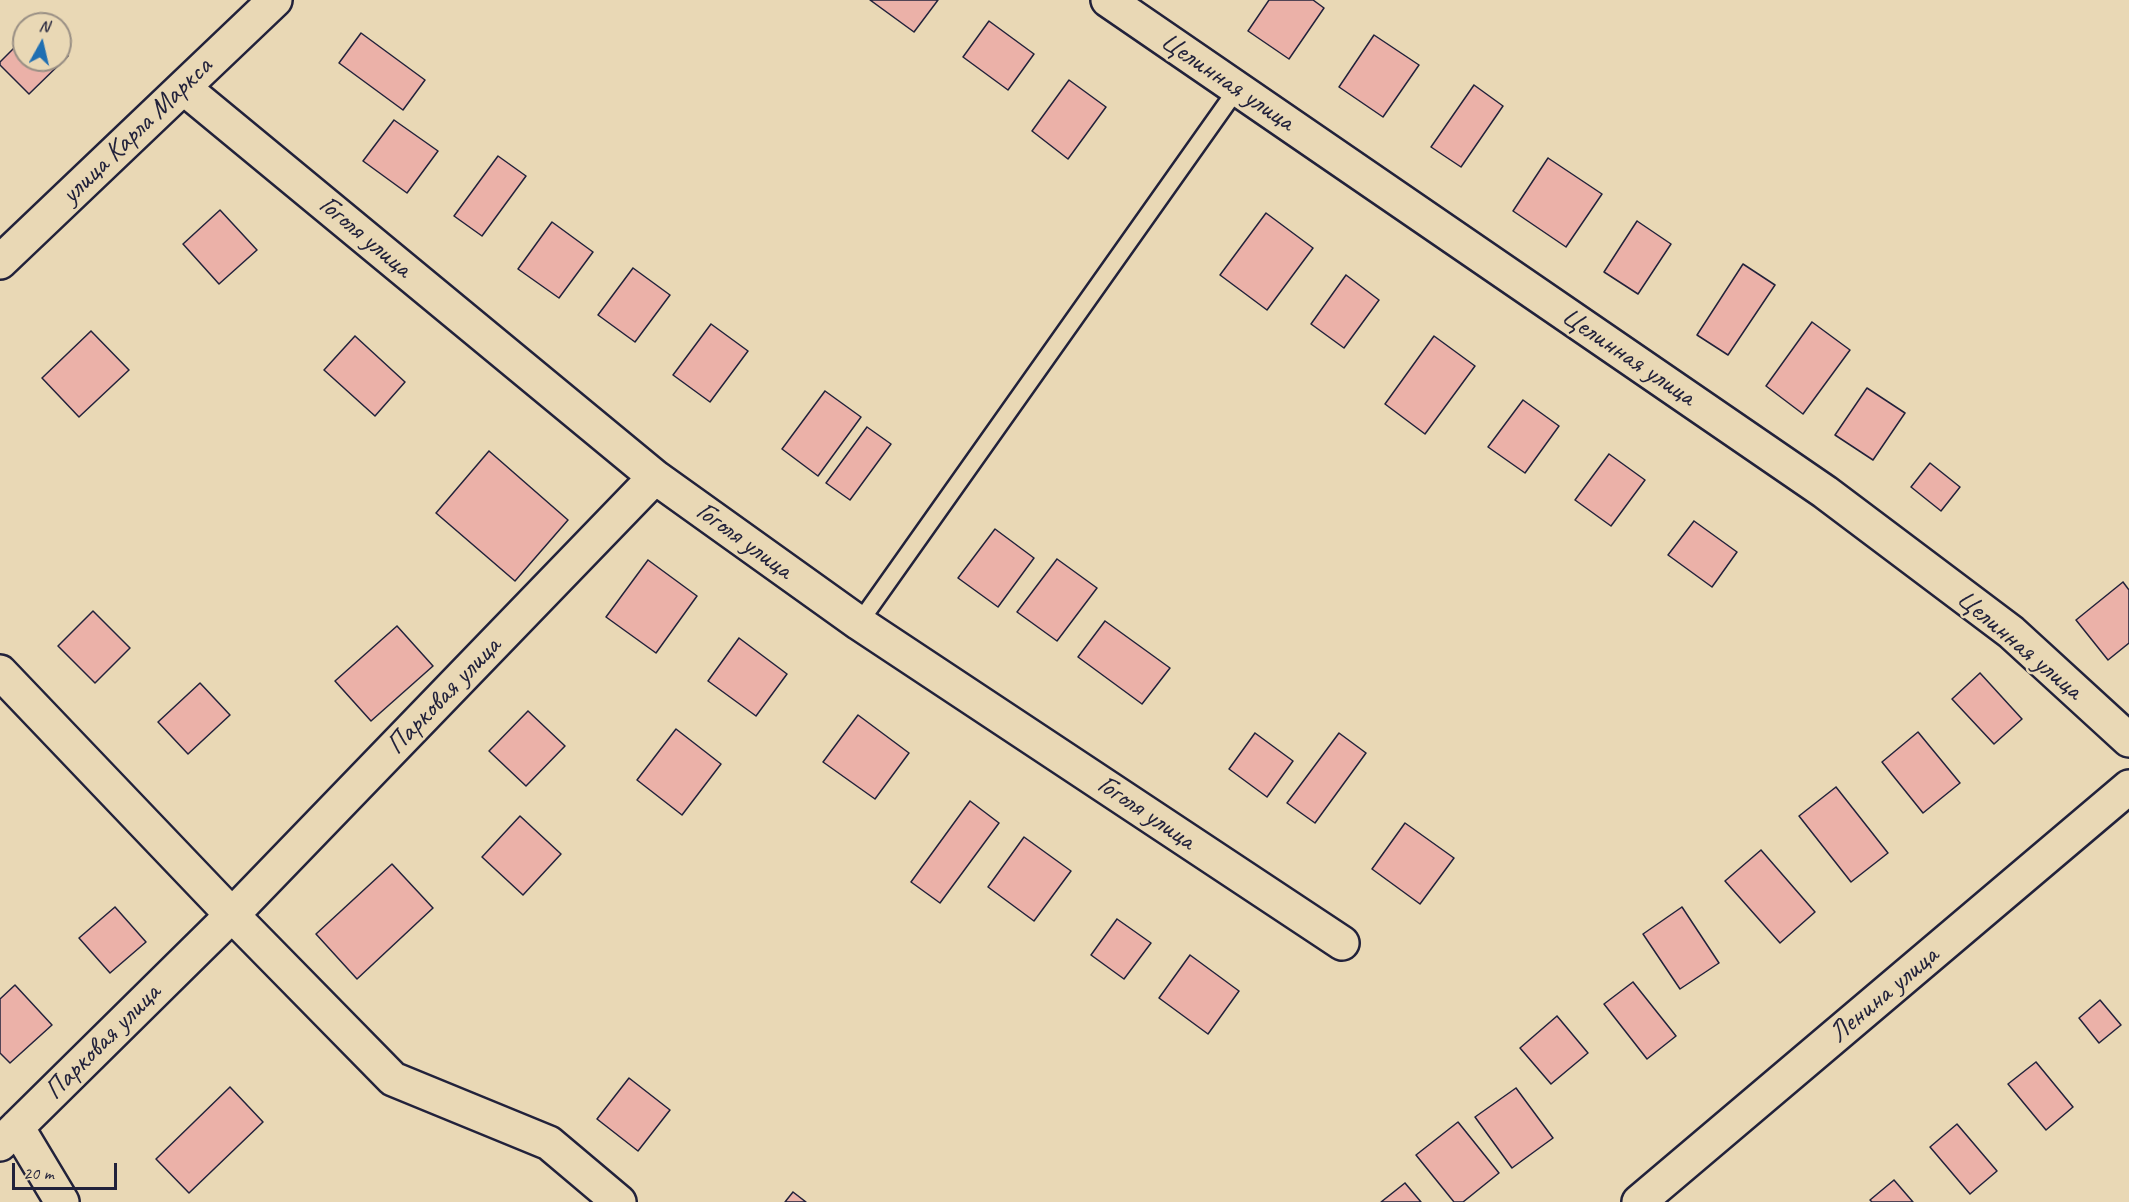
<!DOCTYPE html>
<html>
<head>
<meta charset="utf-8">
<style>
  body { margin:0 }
  #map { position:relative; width:2129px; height:1202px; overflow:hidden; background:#e9d8b5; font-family:Caveat,sans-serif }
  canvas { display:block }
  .north { position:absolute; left:12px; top:12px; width:60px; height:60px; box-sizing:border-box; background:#e9d8b5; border:2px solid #998f84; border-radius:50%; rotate:8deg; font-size:16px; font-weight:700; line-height:24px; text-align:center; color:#22223b }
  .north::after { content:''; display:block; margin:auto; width:21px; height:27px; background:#1f6fb2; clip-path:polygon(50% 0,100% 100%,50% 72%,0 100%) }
  .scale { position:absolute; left:12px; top:1163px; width:105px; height:27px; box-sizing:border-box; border:3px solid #22223b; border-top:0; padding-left:8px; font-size:18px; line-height:21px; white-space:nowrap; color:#22223b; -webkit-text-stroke:4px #e9d8b5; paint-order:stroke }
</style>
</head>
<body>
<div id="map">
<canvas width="2129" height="1202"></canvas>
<div class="north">N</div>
<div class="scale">20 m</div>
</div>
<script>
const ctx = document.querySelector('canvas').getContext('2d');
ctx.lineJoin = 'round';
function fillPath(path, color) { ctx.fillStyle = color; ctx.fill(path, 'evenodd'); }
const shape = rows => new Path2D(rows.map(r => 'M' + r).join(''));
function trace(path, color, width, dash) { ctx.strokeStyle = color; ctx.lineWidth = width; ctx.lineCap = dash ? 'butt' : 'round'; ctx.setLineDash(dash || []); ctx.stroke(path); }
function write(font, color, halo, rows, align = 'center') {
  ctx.font = font + ' Caveat,sans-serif'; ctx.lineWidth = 5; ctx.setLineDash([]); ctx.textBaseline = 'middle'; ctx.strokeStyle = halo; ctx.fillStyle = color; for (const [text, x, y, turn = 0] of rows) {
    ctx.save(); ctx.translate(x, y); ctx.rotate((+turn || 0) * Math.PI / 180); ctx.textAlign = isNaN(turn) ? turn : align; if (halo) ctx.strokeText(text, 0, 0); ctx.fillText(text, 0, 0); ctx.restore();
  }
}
const building = shape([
  [870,0,938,0,914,32,870,0],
  [1269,0,1313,0,1324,8,1289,59,1248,31,1269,0],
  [989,21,1034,54,1008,90,963,57,989,21],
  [361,33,425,80,403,110,339,63,361,33],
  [1374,35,1419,65,1383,117,1339,87,1374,35],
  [24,38,24,60,60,60,60,48,68,56,29,94,0,65,0,62,24,38],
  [1069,80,1106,107,1068,159,1032,131,1069,80],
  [1474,85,1503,106,1461,167,1431,147,1474,85],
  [394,120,438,151,407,193,363,161,394,120],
  [498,156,526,176,482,236,454,216,498,156],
  [1548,158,1602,194,1566,247,1513,211,1548,158],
  [220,210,257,250,219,284,183,244,220,210],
  [1266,213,1313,248,1267,310,1220,275,1266,213],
  [1637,221,1671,244,1638,294,1604,272,1637,221],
  [552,222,593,252,559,298,518,269,552,222],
  [1743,264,1775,285,1728,355,1697,335,1743,264],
  [633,268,670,295,635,342,598,315,633,268],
  [1346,275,1379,300,1344,348,1311,324,1346,275],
  [1812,322,1850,350,1803,414,1766,386,1812,322],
  [711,324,748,351,710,402,673,375,711,324],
  [91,331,129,370,79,417,42,378,91,331],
  [355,336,405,382,375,416,324,370,355,336],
  [1434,336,1475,366,1425,434,1385,404,1434,336],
  [1867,388,1905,413,1873,460,1835,435,1867,388],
  [825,391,861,417,818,476,782,449,825,391],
  [1523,400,1559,426,1525,473,1488,447,1523,400],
  [867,427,891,444,850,500,826,483,867,427],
  [489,451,568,520,515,581,436,513,489,451],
  [1609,454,1645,480,1611,526,1575,500,1609,454],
  [1930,463,1960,487,1941,511,1911,487,1930,463],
  [1694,521,1737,552,1712,587,1668,555,1694,521],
  [995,529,1034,558,998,607,958,578,995,529],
  [1057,559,1097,588,1057,641,1017,612,1057,559],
  [648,560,697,596,656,653,606,617,648,560],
  [2123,582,2129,590,2129,643,2108,660,2076,620,2123,582],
  [93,611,130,648,95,683,58,646,93,611],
  [1105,621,1170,668,1142,704,1078,657,1105,621],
  [397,626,433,666,371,721,335,681,397,626],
  [739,638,787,674,756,716,708,681,739,638],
  [1980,673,2022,719,1994,744,1952,699,1980,673],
  [200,683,230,715,188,754,158,722,200,683],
  [528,711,565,746,526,786,489,751,528,711],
  [858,715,909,753,875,799,823,762,858,715],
  [676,729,721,764,682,815,637,780,676,729],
  [1918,732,1960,783,1923,813,1882,762,1918,732],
  [1255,733,1293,761,1267,797,1229,769,1255,733],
  [1339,733,1366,753,1315,823,1287,803,1339,733],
  [1836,787,1888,853,1851,882,1799,816,1836,787],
  [970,801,999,823,940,903,911,882,970,801],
  [520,816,561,854,523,895,482,857,520,816],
  [1405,823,1454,858,1420,904,1372,869,1405,823],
  [1024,837,1071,871,1034,921,988,887,1024,837],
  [1761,850,1815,912,1780,943,1725,881,1761,850],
  [392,864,433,908,357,979,316,934,392,864],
  [115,907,146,942,110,973,79,938,115,907],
  [1682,907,1719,963,1680,989,1643,934,1682,907],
  [1117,919,1151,943,1124,979,1091,955,1117,919],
  [1190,955,1239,991,1208,1034,1159,998,1190,955],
  [1633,982,1676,1036,1647,1059,1604,1004,1633,982],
  [15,985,52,1025,10,1063,0,1053,0,999,15,985],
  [2100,1000,2121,1025,2099,1043,2079,1018,2100,1000],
  [1557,1016,1588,1053,1551,1084,1520,1048,1557,1016],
  [2036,1062,2073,1107,2046,1130,2008,1084,2036,1062],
  [629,1078,670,1110,638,1151,597,1119,629,1078],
  [230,1087,263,1122,189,1193,156,1159,230,1087],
  [1516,1088,1553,1138,1512,1168,1475,1117,1516,1088],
  [1458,1122,1499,1173,1463,1202,1454,1202,1416,1155,1458,1122],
  [1957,1124,1997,1171,1970,1194,1930,1147,1957,1124],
  [1894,1180,1913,1202,1872,1202,1870,1200,1894,1180],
  [1405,1183,1421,1202,1381,1202,1405,1183],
  [793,1192,806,1202,785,1202,793,1192]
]);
fillPath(building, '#ebb1a8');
trace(building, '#22223b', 1.5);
const lane = shape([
  [859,623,1237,89]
]);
const street = shape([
  [184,88,655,477,859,623,1342,943],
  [0,672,232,915,393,1079,549,1143,619,1202],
  [17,1127,62,1202],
  [0,1144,232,915,655,477]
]);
const secondary = shape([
  [1108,0,1825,492,2011,632,2129,740],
  [0,262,275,0],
  [1639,1202,2129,787]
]);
trace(lane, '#22223b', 21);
trace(street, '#22223b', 38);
trace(secondary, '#22223b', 38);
trace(lane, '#e9d8b5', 16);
trace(street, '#e9d8b5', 33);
trace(secondary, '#e9d8b5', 33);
write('28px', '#22223b', '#e9d8b5', [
  ["Целинная улица",1227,82,34],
  ["улица Карла Маркса",137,131,-44],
  ["Гоголя улица",365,237,40],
  ["Целинная улица",1628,357,34],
  ["Гоголя улица",744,541,36],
  ["Целинная улица",2019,645,40],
  ["Парковая улица",444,696,-46],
  ["Гоголя улица",1146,813,34],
  ["Ленина улица",1884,995,-40],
  ["Парковая улица",103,1042,-45]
]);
</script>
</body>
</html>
